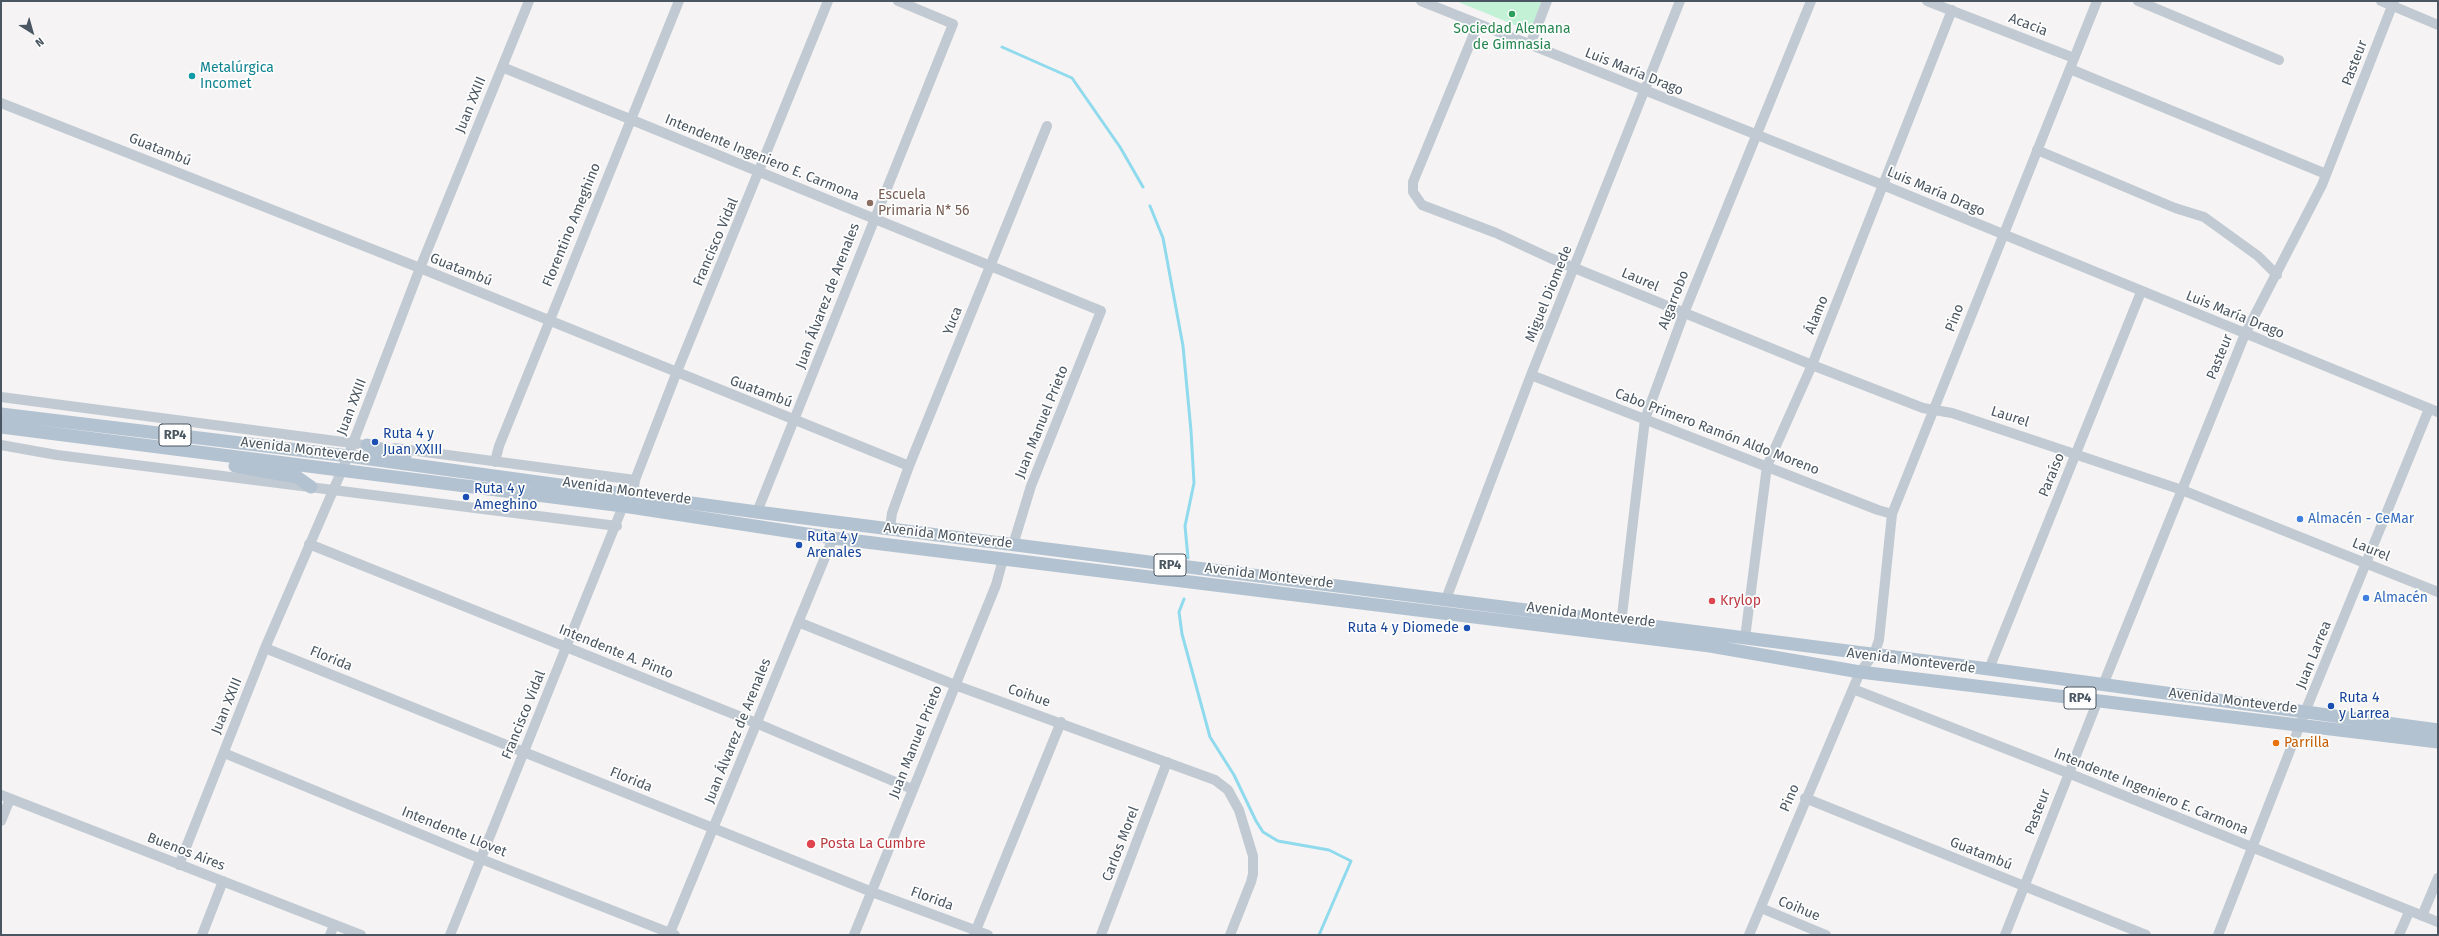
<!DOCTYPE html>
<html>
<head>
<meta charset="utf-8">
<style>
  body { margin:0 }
  #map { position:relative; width:2439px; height:936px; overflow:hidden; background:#f5f3f3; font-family:"Fira Sans",sans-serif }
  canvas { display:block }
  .frame { position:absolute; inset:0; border:2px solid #4a5661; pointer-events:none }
  .north { position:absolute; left:12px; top:12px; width:40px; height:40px; -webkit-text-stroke:3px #fff; paint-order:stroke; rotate:143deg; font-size:11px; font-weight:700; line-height:16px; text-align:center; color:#4a5661 }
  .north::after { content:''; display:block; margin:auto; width:14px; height:18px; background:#4a5661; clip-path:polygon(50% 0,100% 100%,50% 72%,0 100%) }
</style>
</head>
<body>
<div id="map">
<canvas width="2439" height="936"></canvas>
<div class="frame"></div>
<div class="north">N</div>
</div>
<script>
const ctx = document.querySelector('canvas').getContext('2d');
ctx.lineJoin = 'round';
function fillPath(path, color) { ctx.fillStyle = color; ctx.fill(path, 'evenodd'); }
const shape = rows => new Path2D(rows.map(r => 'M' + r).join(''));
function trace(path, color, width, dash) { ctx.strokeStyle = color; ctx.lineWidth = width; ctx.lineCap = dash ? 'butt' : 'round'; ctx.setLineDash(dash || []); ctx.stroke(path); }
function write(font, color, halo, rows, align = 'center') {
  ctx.font = font + ' "Fira Sans",sans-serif'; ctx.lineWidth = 3.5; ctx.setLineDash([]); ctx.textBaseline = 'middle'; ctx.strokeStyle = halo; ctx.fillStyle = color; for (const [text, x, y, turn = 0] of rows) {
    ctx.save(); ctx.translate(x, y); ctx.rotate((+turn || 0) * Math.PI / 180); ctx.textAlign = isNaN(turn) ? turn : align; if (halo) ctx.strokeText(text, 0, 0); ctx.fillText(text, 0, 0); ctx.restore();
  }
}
fillPath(shape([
  [1456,1,1542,1,1532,27,1527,30]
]), '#c3f1d5');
trace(shape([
  [1002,47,1072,78,1120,147,1143,187],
  [1150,206,1163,238,1183,346,1191,431,1194,483,1185,526,1188,558],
  [1184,599,1179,612,1182,634,1210,737,1234,775,1256,821,1263,832,1278,841,1329,850,1351,861,1319,935]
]), '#90daee', 3);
trace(shape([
  [1421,1,1883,185,2438,412],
  [1927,1,2074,58],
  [2138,1,2279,60],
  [2381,1,2438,25],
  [1478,24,1413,182,1413,192,1422,205,1496,233,1550,258,1812,365,1923,408,1952,413,2182,490,2438,592],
  [1530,45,1547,1],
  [502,67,1101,311,1031,486,1013,545],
  [2070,69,2326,174],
  [1,103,420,268,909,466],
  [2037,150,2175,208,2204,217,2258,256,2277,275],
  [1531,375,1878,510,1892,514],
  [1,397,359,444],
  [1,445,57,455,617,526],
  [395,448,635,480],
  [495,462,499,446,679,1],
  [633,495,635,480,676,374,828,1],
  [757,512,953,24,898,1],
  [890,528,892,513,909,466,1047,126],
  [309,544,756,723,912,789],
  [1446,599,1531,375,1680,1],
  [798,622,955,685,1215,780,1228,790,1239,810,1253,856,1253,874,1251,882,1230,935],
  [1621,624,1645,419,1684,313,1811,1],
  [1745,638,1767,466,1812,365,1952,10],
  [265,648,872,892,988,935],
  [1989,669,2141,292],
  [2103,685,2245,334,2322,185,2394,1],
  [1853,689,2068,773,2438,922],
  [224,753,481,859,675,935],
  [1,795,361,935],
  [1805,798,2146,935],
  [1,821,10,799],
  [179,865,265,648,348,456,420,268,529,1],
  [1761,908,1826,935],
  [2422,916,2438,878],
  [202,935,223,881],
  [330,935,334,925],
  [450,935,623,506],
  [669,935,833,538],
  [854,935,996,585,1003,559],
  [974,935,1061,722],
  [1101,935,1167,762],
  [1749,935,1860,672,1874,654,1879,640,1892,514,2097,1],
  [2005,935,2098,700],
  [2218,935,2305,712,2429,409],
  [2399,935,2409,912]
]), '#c1cad2', 10);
trace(shape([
  [1,414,348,456,757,512,1989,669,2438,730],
  [1,427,623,506,833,538,1710,646,1860,672,2438,742],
  [367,445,405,456],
  [235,466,297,477,311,487]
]), '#b3c2d1', 13);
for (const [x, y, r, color] of [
  [1512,14,4,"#2e9e5b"],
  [192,76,4,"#0f9aa8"],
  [870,203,4,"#8d6e63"],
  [375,442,4,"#1a4fb4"],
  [466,497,4,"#1a4fb4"],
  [2300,519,4,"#3f7fe0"],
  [799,545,4,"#1a4fb4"],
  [2366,598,4,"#3f7fe0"],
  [1712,601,4,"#e0444e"],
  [1467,628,4,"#1a4fb4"],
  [2331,706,4,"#1a4fb4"],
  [2276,743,4,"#e8710a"],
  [811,844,5,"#e0444e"]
]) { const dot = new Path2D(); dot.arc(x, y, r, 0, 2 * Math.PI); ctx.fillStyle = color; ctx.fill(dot); trace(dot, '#fff', 1.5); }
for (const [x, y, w] of [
  [175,435,32],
  [1170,565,32],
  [2080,698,32]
]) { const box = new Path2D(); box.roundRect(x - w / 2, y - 11, w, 22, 3); ctx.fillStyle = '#fff'; ctx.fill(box); trace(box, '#4a5661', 1); }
write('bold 13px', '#4a5661', null, [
  ["RP4",175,435],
  ["RP4",1170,565],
  ["RP4",2080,698]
]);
write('14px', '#4a5661', '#fff', [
  ["Acacia",2028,25,21],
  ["Pasteur",2355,63,-69],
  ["Luis María Drago",1634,72,22],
  ["Juan XXIII",471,105,-68],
  ["Guatambú",160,150,22],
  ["Intendente Ingeniero E. Carmona",762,158,22],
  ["Luis María Drago",1936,192,23],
  ["Florentino Ameghino",572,225,-68],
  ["Francisco Vidal",716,242,-67],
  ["Guatambú",461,270,22],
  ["Laurel",1640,280,23],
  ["Miguel Diomede",1549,294,-68],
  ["Juan Álvarez de Arenales",828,296,-69],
  ["Algarrobo",1674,300,-69],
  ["Álamo",1817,315,-68],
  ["Luis María Drago",2235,315,22],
  ["Pino",1955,318,-69],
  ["Yuca",953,321,-68],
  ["Pasteur",2220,357,-68],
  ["Guatambú",761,392,21],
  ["Juan XXIII",352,407,-69],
  ["Laurel",2010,417,18],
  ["Juan Manuel Prieto",1042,422,-68],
  ["Cabo Primero Ramón Aldo Moreno",1717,432,21],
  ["Avenida Monteverde",305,450,7],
  ["Paraíso",2052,475,-68],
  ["Avenida Monteverde",627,491,8],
  ["Avenida Monteverde",948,536,7],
  ["Laurel",2371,550,22],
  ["Avenida Monteverde",1269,576,7],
  ["Avenida Monteverde",1591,615,7],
  ["Intendente A. Pinto",616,652,22],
  ["Juan Larrea",2314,655,-68],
  ["Florida",331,659,22],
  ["Avenida Monteverde",1911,661,7],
  ["Coihue",1029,696,19],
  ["Avenida Monteverde",2233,701,7],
  ["Juan XXIII",227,706,-68],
  ["Francisco Vidal",524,715,-68],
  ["Juan Álvarez de Arenales",738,731,-68],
  ["Juan Manuel Prieto",916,742,-68],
  ["Florida",631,780,22],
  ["Intendente Ingeniero E. Carmona",2151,792,22],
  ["Pino",1790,798,-67],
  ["Pasteur",2038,812,-69],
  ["Intendente Llovet",454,832,22],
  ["Carlos Morel",1121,844,-69],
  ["Buenos Aires",186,852,21],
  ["Guatambú",1981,854,22],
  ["Florida",932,899,20],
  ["Coihue",1799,909,22]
]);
write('14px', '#27864d', '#fff', [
  ["Sociedad Alemana",1512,29],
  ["de Gimnasia",1512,45]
]);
write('14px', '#0d838f', '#fff', [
  ["Metalúrgica",200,68],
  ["Incomet",200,84]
], 'left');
write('14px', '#785e54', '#fff', [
  ["Escuela",878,195],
  ["Primaria N* 56",878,211]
], 'left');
write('14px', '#164399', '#fff', [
  ["Ruta 4 y",383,434],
  ["Juan XXIII",383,450],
  ["Ruta 4 y",474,489],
  ["Ameghino",474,505],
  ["Ruta 4 y",807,537],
  ["Arenales",807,553],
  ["Ruta 4 y Diomede",1459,628,"right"],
  ["Ruta 4",2339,698],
  ["y Larrea",2339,714]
], 'left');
write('14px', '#366cbe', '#fff', [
  ["Almacén - CeMar",2308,519],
  ["Almacén",2374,598]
], 'left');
write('14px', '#be3a42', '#fff', [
  ["Krylop",1720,601],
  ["Posta La Cumbre",820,844]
], 'left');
write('14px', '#c56008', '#fff', [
  ["Parrilla",2284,743]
], 'left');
</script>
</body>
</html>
